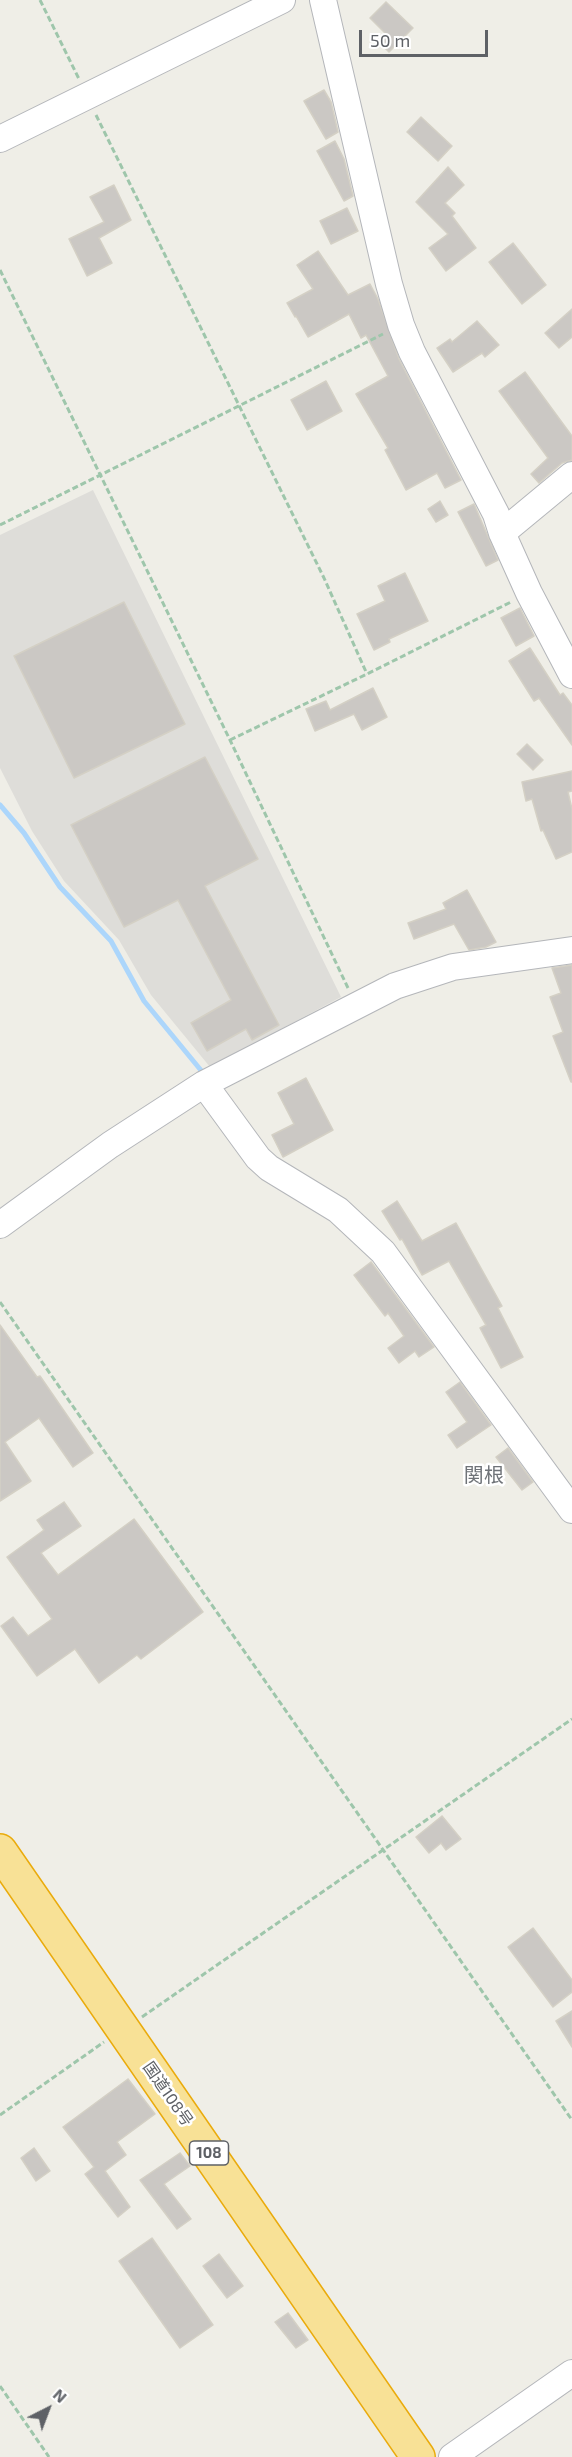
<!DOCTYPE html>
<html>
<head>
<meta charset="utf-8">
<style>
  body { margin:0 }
  #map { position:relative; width:572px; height:2457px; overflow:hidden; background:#efeee7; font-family:"Exo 2",sans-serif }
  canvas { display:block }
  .north { position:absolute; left:18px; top:2379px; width:60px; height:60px; -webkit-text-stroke:4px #fff; paint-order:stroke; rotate:42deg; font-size:16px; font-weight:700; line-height:24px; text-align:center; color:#5e6166 }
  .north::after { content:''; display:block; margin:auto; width:21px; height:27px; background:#5e6166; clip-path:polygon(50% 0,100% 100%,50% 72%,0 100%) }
  .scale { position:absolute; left:359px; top:30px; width:129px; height:27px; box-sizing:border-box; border:3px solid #5e6166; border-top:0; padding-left:8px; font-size:18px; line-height:21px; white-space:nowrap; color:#5e6166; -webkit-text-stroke:4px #fff; paint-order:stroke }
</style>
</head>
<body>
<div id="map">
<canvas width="572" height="2457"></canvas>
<div class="north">N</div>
<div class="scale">50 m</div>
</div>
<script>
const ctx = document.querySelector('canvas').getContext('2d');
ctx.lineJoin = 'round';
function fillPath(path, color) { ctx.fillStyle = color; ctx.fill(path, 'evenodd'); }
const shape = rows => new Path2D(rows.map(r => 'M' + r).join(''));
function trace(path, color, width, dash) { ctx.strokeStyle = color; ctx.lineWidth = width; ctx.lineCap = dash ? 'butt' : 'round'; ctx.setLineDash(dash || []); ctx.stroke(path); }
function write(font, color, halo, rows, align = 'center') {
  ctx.font = font + ' "Exo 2","Noto Sans JP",sans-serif'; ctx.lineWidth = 5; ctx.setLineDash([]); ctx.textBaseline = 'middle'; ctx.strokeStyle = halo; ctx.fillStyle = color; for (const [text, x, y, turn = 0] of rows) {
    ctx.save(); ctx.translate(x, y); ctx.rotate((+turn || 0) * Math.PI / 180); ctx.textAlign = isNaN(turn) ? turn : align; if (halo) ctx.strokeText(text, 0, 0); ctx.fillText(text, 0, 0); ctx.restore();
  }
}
fillPath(shape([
  [93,490,341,997,210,1067,151,995,119,940,64,881,32,831,0,768,0,535]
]), '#deddd9');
trace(shape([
  [0,805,24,833,60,887,111,941,144,1001,204,1074]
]), '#acd6fb', 5);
const building = shape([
  [386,2,413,28,389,52,379,42,386,34,370,18,386,2],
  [324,90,331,102,338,132,326,139,304,101,324,90],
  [421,117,452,146,438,161,407,132,421,117],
  [335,141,344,159,353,196,344,201,317,151,335,141],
  [448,167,464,185,445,203,455,213,452,216,476,248,446,271,429,248,448,234,416,202,448,167],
  [114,185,131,220,99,238,112,263,87,276,69,239,104,222,90,197,114,185],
  [347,208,358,231,331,244,320,221,347,208],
  [513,243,546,285,522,304,489,262,513,243],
  [318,251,348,295,370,284,378,299,399,359,461,480,445,488,437,473,406,490,385,450,388,448,356,394,388,376,366,335,361,338,349,314,308,337,296,316,295,317,287,303,313,289,297,265,318,251],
  [572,309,572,337,559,348,545,333,572,309],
  [477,321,499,345,485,357,482,353,453,372,437,348,450,339,452,342,477,321],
  [525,372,572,436,572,460,562,463,539,483,531,474,548,458,499,391,525,372],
  [326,381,342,411,307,430,291,400,326,381],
  [440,501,448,515,436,522,428,509,440,501],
  [474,504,498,560,486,566,458,512,474,504],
  [405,573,428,621,389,639,390,642,374,650,357,614,385,601,378,586,405,573],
  [124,602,185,724,74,778,14,656,124,602],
  [520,608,534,636,516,646,501,618,520,608],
  [530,648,560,695,563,693,572,705,572,745,539,698,534,701,509,661,530,648],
  [373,688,387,717,362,730,354,714,315,731,306,709,326,701,330,710,373,688],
  [527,744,543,760,533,770,517,754,527,744],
  [205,757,258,859,205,886,279,1025,252,1040,246,1029,207,1051,191,1023,231,1000,178,900,124,927,71,825,205,757],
  [572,771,572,791,568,792,572,809,572,852,556,859,543,830,541,831,532,799,526,801,522,782,572,771],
  [467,890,496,942,486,947,469,950,454,924,414,939,408,923,446,909,443,903,467,890],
  [572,965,572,1082,571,1082,553,1036,563,1032,550,997,561,993,552,968,572,965],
  [306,1078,333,1130,283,1157,272,1135,294,1124,278,1093,306,1078],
  [397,1201,422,1241,456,1223,502,1306,498,1308,523,1357,501,1368,480,1328,486,1325,449,1261,422,1275,402,1239,400,1240,382,1211,397,1201],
  [371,1262,434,1347,419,1357,415,1351,399,1363,388,1348,404,1336,388,1313,385,1316,354,1275,371,1262],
  [0,1325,37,1377,40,1376,93,1453,73,1467,39,1418,5,1442,31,1481,0,1501,0,1325],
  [460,1382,491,1425,457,1448,448,1435,467,1422,446,1392,460,1382],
  [508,1448,533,1482,522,1490,496,1457,508,1448],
  [64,1502,81,1526,41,1553,58,1575,134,1519,203,1612,141,1659,137,1655,99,1683,75,1649,37,1676,1,1626,13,1617,28,1636,52,1619,7,1557,44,1530,37,1520,64,1502],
  [442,1816,461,1839,446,1850,441,1843,429,1853,416,1837,442,1816],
  [533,1928,572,1980,572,1992,553,2007,508,1947,533,1928],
  [572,2011,572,2047,556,2021,572,2011],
  [128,2079,155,2114,117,2142,126,2155,105,2171,130,2207,118,2217,85,2174,94,2167,63,2127,128,2079],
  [34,2148,50,2171,36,2181,21,2158,34,2148],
  [180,2153,190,2166,164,2184,191,2219,177,2229,140,2180,180,2153],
  [152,2238,213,2325,180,2348,119,2261,152,2238],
  [219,2254,243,2286,227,2298,203,2266,219,2254],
  [288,2313,308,2340,296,2348,275,2322,288,2313]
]);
fillPath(building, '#cbc8c4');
trace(building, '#d4d0c5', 1.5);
const minor = shape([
  [323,0,389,284,401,325,412,352,496,514,502,533,529,593,572,675],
  [0,139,282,0],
  [502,533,572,475],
  [204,1084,258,1158,269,1168,338,1210,383,1252,572,1510],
  [0,1225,110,1145,204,1084,395,986,453,967,572,950],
  [452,2457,572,2373]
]);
const highway = shape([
  [0,1851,418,2457]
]);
trace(minor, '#b4b6ba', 28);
trace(highway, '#eaab0c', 36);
trace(shape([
  [40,0,79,79],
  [96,115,324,578,367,674],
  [0,270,230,740,348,988],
  [0,525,383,334],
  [230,740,367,674,511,602],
  [0,1302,572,2120],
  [142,2017,572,1719],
  [0,2115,104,2042],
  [0,2386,49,2457]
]), '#9ec6ab', 3, [6, 3]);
trace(minor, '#fff', 26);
trace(highway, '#f8e196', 33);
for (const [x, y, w] of [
  [209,2153,39]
]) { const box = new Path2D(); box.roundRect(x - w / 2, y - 12, w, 24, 4.5); ctx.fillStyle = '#fff'; ctx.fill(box); trace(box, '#5e6166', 1.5); }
write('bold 15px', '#5e6166', null, [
  ["108",209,2153]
]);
write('16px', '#5e6166', '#fff', [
  ["国道108号",168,2094,55]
]);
write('20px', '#6f7378', '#fff', [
  ["関根",484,1475]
]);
</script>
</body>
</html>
